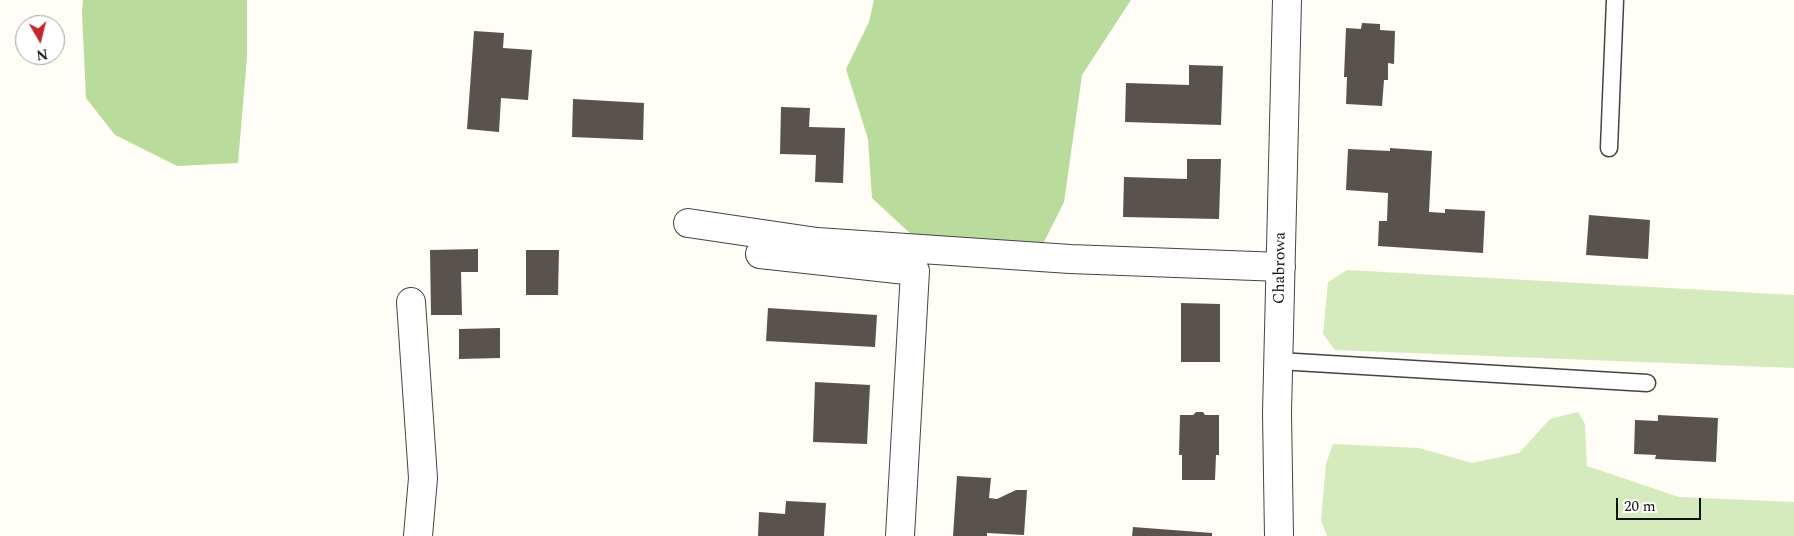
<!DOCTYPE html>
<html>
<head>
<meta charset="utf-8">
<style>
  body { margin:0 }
  #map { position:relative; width:1794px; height:536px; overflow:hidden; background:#fffdf5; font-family:Spectral,serif }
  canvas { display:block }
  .north { position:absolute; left:15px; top:15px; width:50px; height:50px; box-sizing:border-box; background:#fff; border:1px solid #a0a0a0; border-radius:50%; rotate:172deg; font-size:14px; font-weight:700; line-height:20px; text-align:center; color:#111 }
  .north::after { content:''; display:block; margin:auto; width:18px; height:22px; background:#c4262e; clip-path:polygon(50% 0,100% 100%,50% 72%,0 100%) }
  .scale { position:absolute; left:1616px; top:498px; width:85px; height:22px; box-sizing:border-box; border:2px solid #111; border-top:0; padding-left:6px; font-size:15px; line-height:18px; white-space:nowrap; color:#111; -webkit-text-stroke:4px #fff; paint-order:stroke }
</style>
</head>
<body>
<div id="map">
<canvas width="1794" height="536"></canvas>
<div class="north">N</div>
<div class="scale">20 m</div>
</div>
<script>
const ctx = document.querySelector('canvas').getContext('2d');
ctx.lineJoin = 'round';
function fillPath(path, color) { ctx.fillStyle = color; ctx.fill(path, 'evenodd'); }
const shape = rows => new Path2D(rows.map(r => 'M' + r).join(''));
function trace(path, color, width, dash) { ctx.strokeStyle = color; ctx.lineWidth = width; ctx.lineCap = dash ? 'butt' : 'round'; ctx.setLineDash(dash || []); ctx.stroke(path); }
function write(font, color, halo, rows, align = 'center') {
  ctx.font = font + ' Spectral,serif'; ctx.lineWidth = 5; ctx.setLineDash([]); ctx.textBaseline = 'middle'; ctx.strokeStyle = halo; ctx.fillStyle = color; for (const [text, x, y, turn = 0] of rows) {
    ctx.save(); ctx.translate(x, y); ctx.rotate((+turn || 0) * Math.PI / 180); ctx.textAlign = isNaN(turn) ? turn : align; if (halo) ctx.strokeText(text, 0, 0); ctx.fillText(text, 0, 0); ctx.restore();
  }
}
fillPath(shape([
  [1347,270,1794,295,1794,368,1335,350,1323,334,1328,282],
  [1578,412,1585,424,1587,466,1679,497,1794,502,1794,536,1327,536,1321,520,1326,464,1333,444,1419,448,1472,463,1519,453,1550,419]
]), '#d5ebbd');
fillPath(shape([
  [83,0,247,0,247,57,238,163,177,166,115,135,86,98,82,13],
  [874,0,1131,0,1082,75,1064,202,1043,244,913,236,872,198,868,139,846,69,869,22]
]), '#b9dc9c');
fillPath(shape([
  [1362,23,1380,24,1380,30,1395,31,1394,64,1388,63,1388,80,1384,80,1382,106,1346,104,1347,77,1344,77,1346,28,1361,29],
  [474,31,504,33,503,48,532,50,528,100,501,98,499,132,467,129],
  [1189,65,1223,66,1221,125,1125,122,1126,83,1189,85],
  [573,99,644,103,643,140,572,137],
  [781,107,810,108,809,127,845,128,843,183,815,182,816,155,780,154],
  [1390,148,1432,151,1429,212,1445,213,1445,209,1485,211,1483,253,1378,246,1379,221,1387,221,1388,193,1346,190,1348,149,1390,151],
  [1187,159,1221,159,1219,219,1123,217,1124,177,1187,179],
  [1589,215,1650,220,1648,259,1586,255],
  [478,249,478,272,461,272,462,315,431,315,430,250],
  [526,250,559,250,558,295,526,295],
  [1181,303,1220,304,1220,362,1181,362],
  [768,308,877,315,875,347,766,341],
  [500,328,500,358,459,359,459,329],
  [815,382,870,385,867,444,813,442],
  [1196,412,1203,412,1205,415,1219,415,1219,455,1216,455,1215,480,1182,480,1182,455,1179,455,1180,415,1193,415],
  [1658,415,1718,418,1716,462,1655,459,1656,455,1634,454,1635,420,1658,421],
  [957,476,991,478,989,498,997,499,1016,490,1027,490,1024,535,987,533,987,536,953,536],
  [786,501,826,503,824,536,758,536,759,512,785,514],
  [1133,527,1212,533,1212,536,1132,536]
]), '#5a524d');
const lane = shape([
  [1609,148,1615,0],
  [1279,361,1647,383]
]);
const street = shape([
  [688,223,817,242,1070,259,1281,267],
  [760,254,915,271,900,536],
  [411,302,423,478,418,536],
  [1279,536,1277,413,1287,0]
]);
trace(lane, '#444', 19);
trace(street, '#444', 30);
trace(lane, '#fff', 16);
trace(street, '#fff', 28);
write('16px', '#111', '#fff', [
  ["Chabrowa",1281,268,-89]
]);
</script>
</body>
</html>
